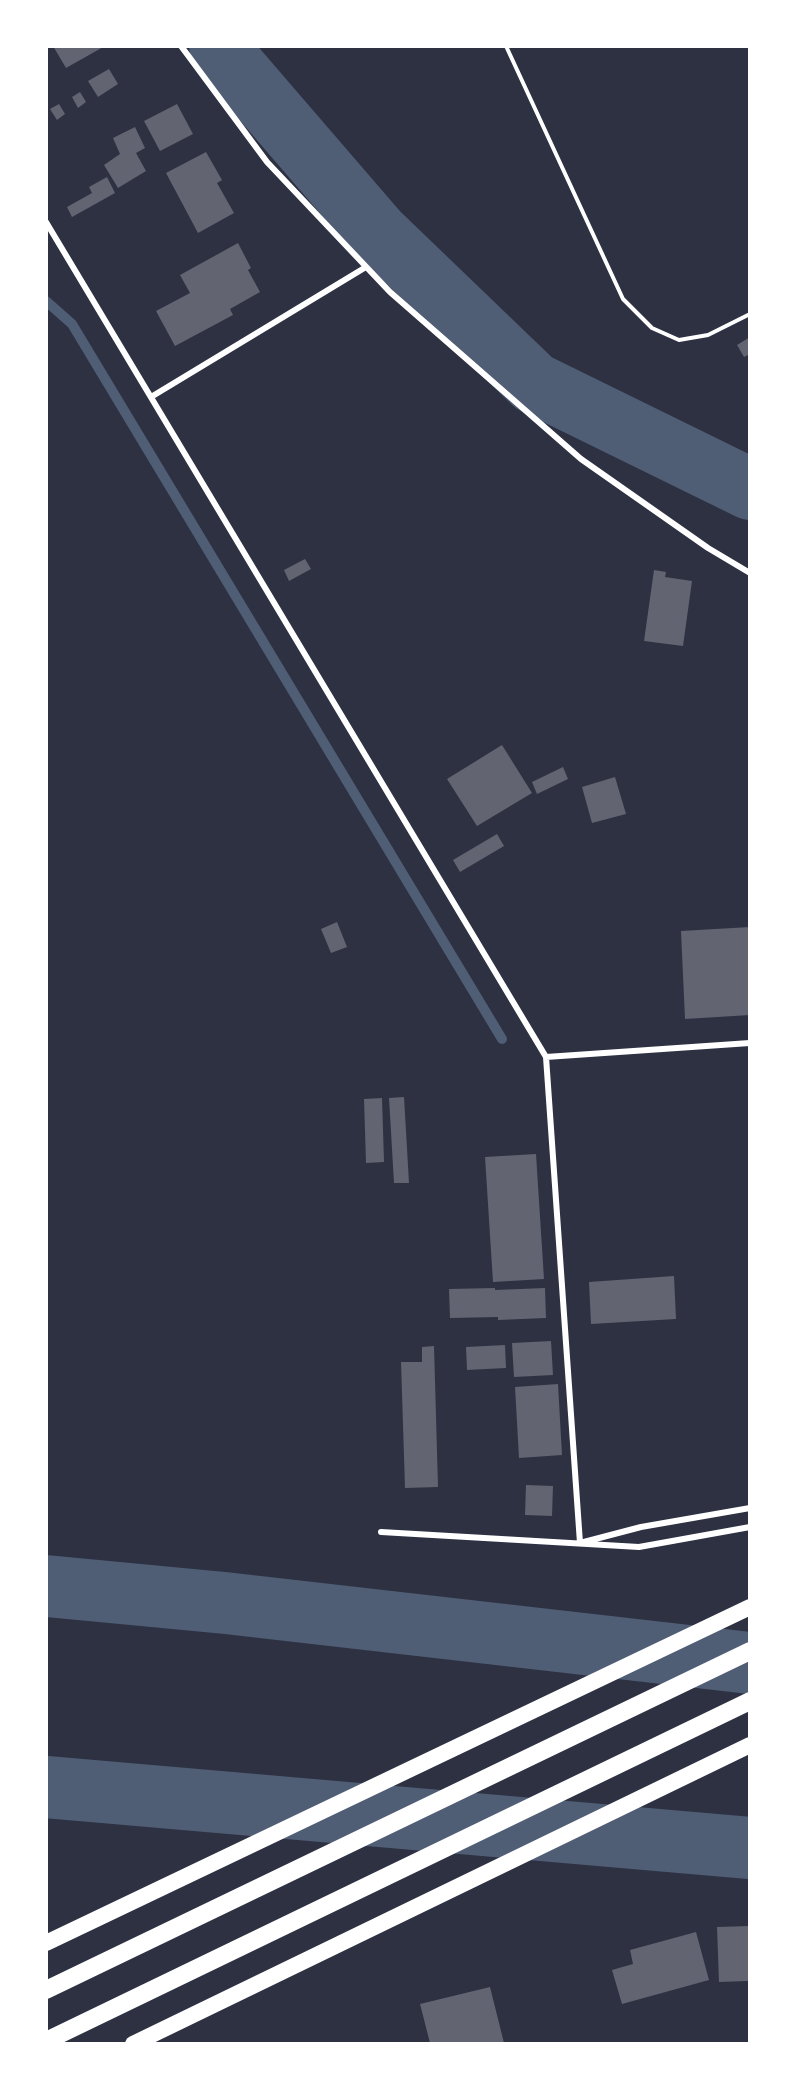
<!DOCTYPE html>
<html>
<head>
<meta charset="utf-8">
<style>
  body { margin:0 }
  #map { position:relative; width:796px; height:2090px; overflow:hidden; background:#2d3142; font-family:Karla,sans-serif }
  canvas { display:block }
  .frame { position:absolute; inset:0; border:48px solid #fff; pointer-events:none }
</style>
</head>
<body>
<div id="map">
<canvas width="796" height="2090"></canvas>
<div class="frame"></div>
</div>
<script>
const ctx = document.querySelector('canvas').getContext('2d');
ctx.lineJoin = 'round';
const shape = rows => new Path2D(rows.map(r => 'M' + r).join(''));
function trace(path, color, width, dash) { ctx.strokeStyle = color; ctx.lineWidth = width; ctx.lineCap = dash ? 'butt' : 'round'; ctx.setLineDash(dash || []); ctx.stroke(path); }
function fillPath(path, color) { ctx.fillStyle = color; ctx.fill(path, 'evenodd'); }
trace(shape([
  [46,301,72,324,502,1039]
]), '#4f5d75', 10);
trace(shape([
  [220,46,227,58,377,232,534,383,750,489],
  [46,1586,225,1603,750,1663],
  [46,1787,750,1848]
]), '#4f5d75', 62);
fillPath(shape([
  [53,46,105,46,66,68],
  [109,69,118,84,98,97,88,81],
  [80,92,86,102,78,108,72,97],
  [59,104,65,114,57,120,50,109],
  [177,104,193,134,160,151,144,121],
  [135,127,145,148,136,153,146,171,118,188,104,165,120,154,113,138],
  [206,152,222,180,217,183,234,213,198,233,166,173],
  [107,177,115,193,72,217,67,207,92,193,89,187],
  [238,243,251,268,248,270,260,292,230,309,233,315,175,346,156,311,190,293,180,275],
  [750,337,750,354,744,357,737,345],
  [305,559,311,569,289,581,284,570],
  [654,570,666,572,665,577,692,581,683,646,644,641],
  [502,745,532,793,477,826,447,779],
  [563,767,568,779,537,794,532,782],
  [615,777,626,814,592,823,582,787],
  [497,834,504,846,460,872,453,860],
  [337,922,347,947,331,953,321,929],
  [750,927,750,1015,685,1019,681,931],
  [404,1097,409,1183,394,1183,389,1098],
  [382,1098,384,1162,366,1163,364,1099],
  [536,1154,544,1279,493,1282,485,1157],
  [674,1276,676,1319,591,1324,589,1282],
  [495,1288,495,1290,545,1288,546,1318,498,1320,498,1317,450,1318,449,1289],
  [551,1341,553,1375,514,1377,512,1343],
  [505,1345,506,1368,467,1370,466,1347],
  [434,1346,438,1487,405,1488,401,1362,422,1362,422,1347],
  [558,1384,562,1455,519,1458,515,1387],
  [526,1485,553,1486,552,1516,525,1515],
  [749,1926,748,1981,719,1982,717,1927],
  [696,1932,709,1980,622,2004,612,1970,633,1964,630,1950],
  [490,1987,504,2043,430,2043,420,2004]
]), '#626471');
trace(shape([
  [506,46,623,299,652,328,679,340,708,335,750,314]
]), '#fff', 4);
trace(shape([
  [181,46,267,162,390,292,581,459,708,548,750,573],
  [46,222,546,1057,580,1543,641,1527,750,1508],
  [151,397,366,267],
  [546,1057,750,1043],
  [381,1532,639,1547,750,1527]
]), '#fff', 6);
trace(shape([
  [46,1943,750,1607],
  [133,2044,750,1745]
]), '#fff', 16);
trace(shape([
  [46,1990,750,1651],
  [46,2041,750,1701]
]), '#fff', 18);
</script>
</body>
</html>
